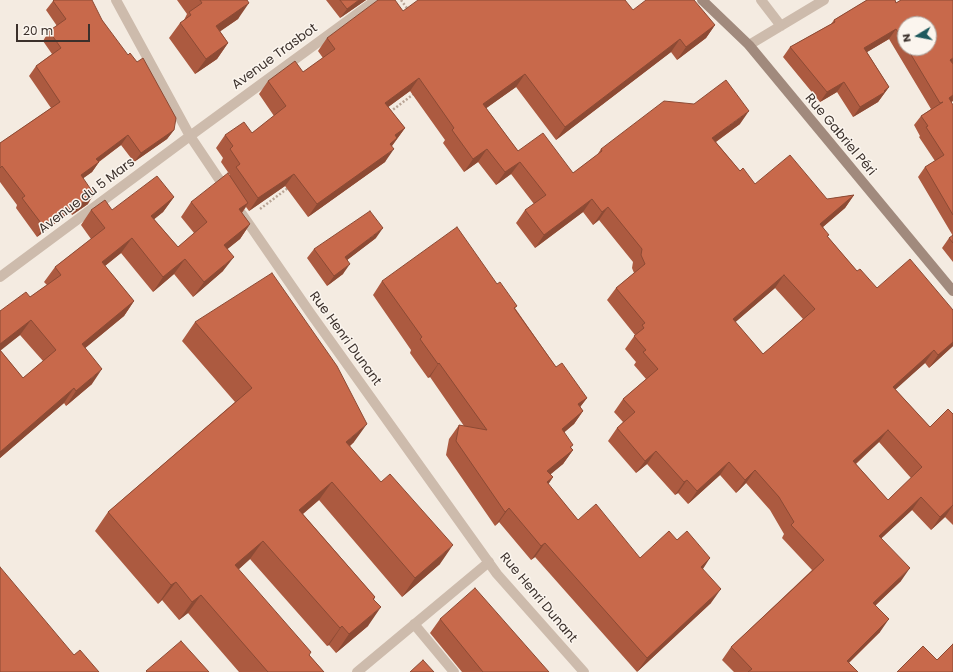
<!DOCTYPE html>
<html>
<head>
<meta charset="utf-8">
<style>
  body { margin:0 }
  #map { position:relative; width:953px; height:672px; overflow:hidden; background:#f4ebe1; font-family:Poppins,sans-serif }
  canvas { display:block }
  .north { position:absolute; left:897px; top:16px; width:40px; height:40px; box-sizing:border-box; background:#fbf5ee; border:1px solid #aea6a0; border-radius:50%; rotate:260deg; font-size:11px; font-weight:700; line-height:16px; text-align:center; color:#3b302b }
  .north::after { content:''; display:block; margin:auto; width:14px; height:18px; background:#1f5a5e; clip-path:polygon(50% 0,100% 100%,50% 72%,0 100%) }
  .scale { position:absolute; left:16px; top:24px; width:74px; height:18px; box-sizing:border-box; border:2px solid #3b302b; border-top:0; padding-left:5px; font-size:12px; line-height:14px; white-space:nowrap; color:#3b302b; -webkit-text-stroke:3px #fbf5ee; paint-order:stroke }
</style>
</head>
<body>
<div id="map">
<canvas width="953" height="672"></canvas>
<div class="north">N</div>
<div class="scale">20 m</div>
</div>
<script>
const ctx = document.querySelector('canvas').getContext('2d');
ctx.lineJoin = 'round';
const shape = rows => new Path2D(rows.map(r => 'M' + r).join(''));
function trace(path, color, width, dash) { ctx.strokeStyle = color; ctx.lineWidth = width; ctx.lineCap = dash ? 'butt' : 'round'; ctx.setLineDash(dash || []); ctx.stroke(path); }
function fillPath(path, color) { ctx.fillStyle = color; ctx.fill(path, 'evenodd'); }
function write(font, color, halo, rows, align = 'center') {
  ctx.font = font + ' Poppins,sans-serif'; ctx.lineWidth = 3; ctx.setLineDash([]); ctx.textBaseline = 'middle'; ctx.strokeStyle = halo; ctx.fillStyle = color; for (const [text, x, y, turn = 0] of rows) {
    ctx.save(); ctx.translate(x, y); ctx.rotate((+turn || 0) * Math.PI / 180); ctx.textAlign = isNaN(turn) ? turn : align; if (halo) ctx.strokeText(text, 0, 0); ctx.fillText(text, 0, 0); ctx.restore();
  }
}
trace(shape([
  [401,0,409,11],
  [390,112,415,93],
  [260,209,288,188]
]), '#b9a596', 2.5, [2, 2]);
trace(shape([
  [414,624,454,672],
  [357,672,489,562]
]), '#cdbbac', 10);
trace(shape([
  [116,0,190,136,227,191],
  [761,0,781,26],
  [749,45,824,0],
  [242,214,311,314,497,574,584,672],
  [0,277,190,136,376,0]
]), '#cdbbac', 10);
trace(shape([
  [702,0,749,45,953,291]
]), '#a18a7d', 10);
fillPath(shape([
  [177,0,247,0,238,19,220,31,228,43,217,59,195,74,169,38,180,23,184,20,187,14],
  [326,0,366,0,340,18],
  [867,0,895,0,896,3,901,0,953,0,953,101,951,102,953,105,953,262,942,248,949,238,953,236,918,177,925,167,935,161,919,137,920,136,914,125,921,116,931,109,889,39,867,52,889,87,878,102,853,117,837,92,820,102,783,57,790,47,831,24,834,20],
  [905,24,929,24,929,48,905,48],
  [53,1,102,20,174,130,167,139,134,162,121,145,99,162,92,172,83,178,88,204,72,215,70,212,37,237,16,208,17,205,0,182,0,143,51,108,29,76,36,66,52,54,43,41,49,31,57,26,46,10],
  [633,10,715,25,706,38,677,60,671,52,556,140,516,87,486,108,518,151,573,173,597,155,601,149,740,124,716,142,740,171,755,184,827,199,854,195,845,208,823,227,828,237,857,271,877,288,953,310,953,346,929,368,925,363,895,389,930,427,953,414,953,525,945,517,931,530,912,510,881,538,901,581,875,606,880,632,849,663,858,672,734,672,722,660,731,647,812,570,782,538,784,534,770,510,746,483,736,493,720,475,688,504,678,493,675,495,647,464,636,473,608,441,617,428,623,422,614,412,623,399,646,379,634,365,636,362,625,349,635,335,607,300,616,288,634,273,632,268,633,262,599,220,593,225,583,212,535,248,516,223,525,210,534,204,511,174,496,185,478,162,464,172,443,143,445,140,410,91,388,107,405,128,392,146,385,162,308,217,285,186,249,211,246,207,242,213,250,224,240,239,227,249,223,271,193,297,174,274,153,292,121,253,105,266,134,301,124,316,85,348,92,384,66,406,64,403,0,458,0,311,30,297,47,285,44,282,55,267,91,239,81,225,91,210,112,210,174,197,163,212,154,219,178,247,194,233,181,217,191,202,230,175,221,162,223,158,216,148,225,135,252,133,274,116,259,94,268,81,303,72,323,58,318,51,327,38,403,11],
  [775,288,803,319,763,354,735,322],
  [20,335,43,361,23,378,0,350],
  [879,442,911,478,888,500,856,464],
  [376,238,347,260,343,274,327,286,307,258,314,249],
  [382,281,497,284,517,306,515,308,556,367,587,398,580,407,583,411,574,424,564,432,571,448,573,450,563,464,550,474,553,477,548,484,578,520,640,558,703,569,711,603,637,672,535,557,531,560,499,522,495,526,446,455,449,439,459,425,464,426,430,377,428,378,410,353,411,350,373,295],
  [195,322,354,442,350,446,440,564,402,597,319,500,303,514,375,597,374,600,368,626,336,653,329,645,327,646,250,559,238,570,309,655,324,672,239,672,188,613,179,620,162,600,158,604,95,531,108,512,235,402,182,341],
  [440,619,549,672,462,672,430,633]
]), '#ac5a40');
fillPath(shape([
  [359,0,366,0,340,18,347,9],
  [249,3,238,19,205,42,216,26],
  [715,25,706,38,677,60,686,47],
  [896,29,889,39,857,58,864,48],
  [680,39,671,52,556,140,565,127],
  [228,43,217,59,195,74,206,59],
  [953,58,953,64,950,60],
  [525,74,516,87,474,117,483,104],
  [419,78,410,91,376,116,385,103],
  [844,82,837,92,820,102,827,92],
  [889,87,878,102,853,117,860,107],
  [953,95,953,101,942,108,949,98],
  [749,111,740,124,703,151,712,138],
  [405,128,388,151,381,156,395,135],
  [174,130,167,139,134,162,141,153],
  [128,135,121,145,90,168,96,159],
  [394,149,385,162,308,217,317,204],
  [487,149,478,162,464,172,473,159],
  [99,162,92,172,74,185,81,175],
  [520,162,511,174,496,185,505,172],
  [294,174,285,186,249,211,258,198],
  [94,194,88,204,72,215,79,205],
  [854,195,845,208,811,237,820,224],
  [174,197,163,212,141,230,151,216],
  [592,199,583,212,535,248,544,235],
  [77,203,70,212,37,237,44,227],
  [248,203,238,218,239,209],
  [608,207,599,220,593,225,602,212],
  [250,224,240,239,214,260,224,245],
  [383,228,376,238,338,267,345,257],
  [132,238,121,253,91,277,102,262],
  [234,257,223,271,193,297,204,282],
  [185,259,174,274,153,292,163,277],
  [350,264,343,274,327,286,334,276],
  [784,275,775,288,724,332,733,319],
  [134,301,124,316,72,359,82,344],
  [31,320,20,335,0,351,0,344],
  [953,342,953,346,929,368,938,355],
  [934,350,925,363,884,400,893,387],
  [439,363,430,377,428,378,438,364],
  [102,369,92,384,66,406,76,391],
  [74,388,64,403,0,458,0,452],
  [587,398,577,411,578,404],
  [583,411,574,424,552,443,562,429],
  [367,424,354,442,333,461,346,442],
  [888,430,879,442,844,474,853,461],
  [573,445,566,455,573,450,563,464,538,485,547,471],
  [656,451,647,464,636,473,645,461],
  [729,462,720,475,688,504,697,491],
  [755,470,746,483,736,493,745,480],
  [553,477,544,491,547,482],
  [687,480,678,493,675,495,684,482],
  [332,482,319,500,286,528,299,510],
  [921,497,912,510,870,549,879,536],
  [953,505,945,517,931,530,940,517],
  [509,508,499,522,495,526,505,512],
  [263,541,250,559,222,584,235,565],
  [545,543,535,557,531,560,541,546],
  [453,545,440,564,402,597,415,578],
  [710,558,701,572,701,567],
  [910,568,901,581,864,616,873,603],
  [176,582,162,600,158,604,171,585],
  [721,589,711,603,637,672,647,658],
  [201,595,188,613,179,620,192,602],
  [381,607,368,626,336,653,349,634],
  [889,619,880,632,839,672,847,661],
  [342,626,329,645,327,646,340,628]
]), '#8c4a34');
const building = shape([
  [54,0,92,0,102,20,128,55,130,53,137,62,143,58,176,118,174,130,141,153,128,135,96,159,99,162,81,175,94,194,79,205,77,203,44,227,22,198,25,196,2,166,0,168,0,143,60,102,36,66,61,48,49,31,66,19,53,1,54,0],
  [200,0,247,0,249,3,216,26,228,43,206,59,180,23,191,15,189,12,202,3,200,0],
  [340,0,359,0,347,9,340,0],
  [378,0,395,0,403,11,418,0,625,0,633,10,646,0,694,0,715,25,686,47,680,39,565,127,525,74,483,104,518,151,543,133,573,173,602,151,601,149,664,101,694,104,726,80,749,111,712,138,740,171,743,168,755,184,790,155,827,199,854,195,820,224,829,235,827,236,857,271,860,269,877,288,910,259,953,310,953,342,938,355,934,350,893,387,930,427,948,409,953,414,953,505,940,517,921,497,879,536,910,568,873,603,889,619,847,661,858,672,748,672,752,669,731,647,824,560,791,525,794,522,779,497,755,470,745,480,729,462,697,491,687,480,684,482,656,451,645,461,617,428,635,412,623,399,658,369,643,352,646,350,634,336,644,328,642,325,645,323,616,288,645,264,641,255,642,249,608,207,602,212,592,199,544,235,525,210,546,195,520,162,505,172,487,149,473,159,452,130,454,128,419,78,385,103,405,128,395,135,397,138,390,144,394,149,317,204,294,174,258,198,236,167,240,164,230,149,233,146,225,135,244,122,252,133,286,106,268,81,295,61,303,72,335,49,327,38,378,0],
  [784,275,815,309,763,354,733,319,784,275],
  [888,430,922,467,888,500,853,461,888,430],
  [867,0,895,0,896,3,901,0,953,0,953,58,950,60,953,64,953,95,949,98,953,105,953,215,925,167,944,155,926,127,928,126,921,116,943,102,940,103,907,48,929,48,929,24,905,24,905,44,896,29,864,48,889,87,884,91,885,92,860,107,844,82,827,92,790,47,835,22,834,20,867,0],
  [228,173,248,203,239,209,250,224,224,245,234,257,204,282,185,259,163,277,132,238,102,262,134,301,82,344,102,369,76,391,74,388,0,452,0,350,23,378,56,350,31,320,0,344,0,311,26,292,30,297,61,275,55,267,105,228,91,210,105,200,112,210,157,176,174,197,151,216,178,247,207,222,191,202,228,173],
  [370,211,383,228,345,257,350,264,334,276,314,249,370,211],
  [457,227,497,284,500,282,517,306,514,308,556,367,562,363,587,398,578,404,583,411,562,429,573,445,570,447,573,450,547,471,553,477,547,482,578,520,596,504,640,558,669,531,677,540,687,531,710,558,701,567,721,589,647,658,545,543,541,546,509,508,505,512,456,441,459,425,487,430,439,363,438,364,420,339,422,337,382,281,457,227],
  [953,235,953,243,949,238,953,235],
  [272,273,337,366,367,424,346,442,381,482,390,474,453,545,415,578,332,482,299,510,375,597,373,599,381,607,349,634,342,626,340,628,263,541,235,565,311,652,309,655,324,672,268,672,201,595,192,602,176,582,171,585,108,512,252,388,195,322,272,273],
  [0,567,74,655,80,650,99,672,0,672,0,567],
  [475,588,549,672,483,672,440,619,475,588],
  [181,641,209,672,147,672,146,671,181,641],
  [953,644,953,672,897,672,923,646,937,660,953,644],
  [423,660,434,672,410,672,423,660]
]);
fillPath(building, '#c8694b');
trace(building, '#8c4a34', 1);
write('13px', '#3b302b', '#fbf5ee', [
  ["Avenue Trasbot",275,57,-36],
  ["Rue Gabriel Péri",840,135,50],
  ["Avenue du 5 Mars",87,196,-37],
  ["Rue Henri Dunant",345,339,54],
  ["Rue Henri Dunant",538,598,50]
]);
</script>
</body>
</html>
